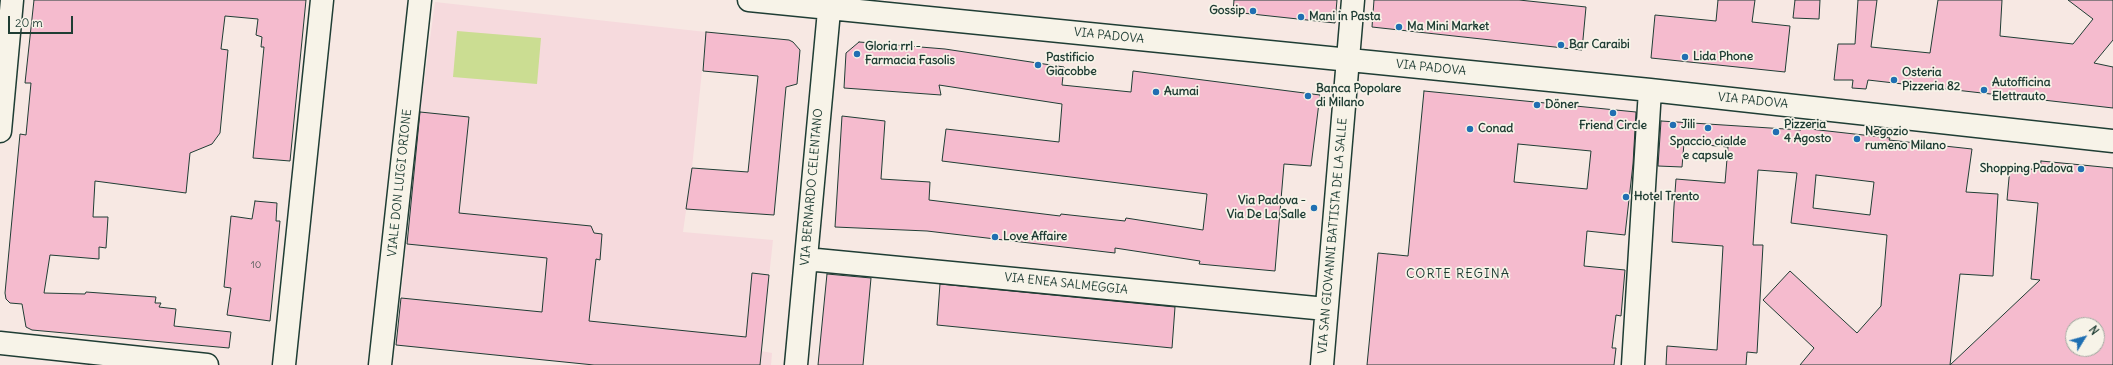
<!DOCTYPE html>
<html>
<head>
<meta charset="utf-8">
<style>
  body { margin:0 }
  #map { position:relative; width:2113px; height:365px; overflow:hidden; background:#f7e8e3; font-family:Delius,sans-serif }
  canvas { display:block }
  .north { position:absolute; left:2065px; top:317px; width:40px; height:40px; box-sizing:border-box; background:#f7f3e8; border:1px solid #a1aaa0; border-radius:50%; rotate:53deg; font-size:11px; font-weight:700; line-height:16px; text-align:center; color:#1f3d34 }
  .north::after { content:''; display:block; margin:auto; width:14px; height:18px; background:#1f6fb2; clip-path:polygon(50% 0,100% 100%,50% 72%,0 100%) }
  .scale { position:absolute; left:8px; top:16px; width:65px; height:18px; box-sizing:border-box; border:2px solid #1f3d34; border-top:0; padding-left:5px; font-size:12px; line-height:14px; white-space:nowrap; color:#1f3d34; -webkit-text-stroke:3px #f7f3e8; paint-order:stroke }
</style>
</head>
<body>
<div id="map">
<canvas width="2113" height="365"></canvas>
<div class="north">N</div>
<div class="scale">20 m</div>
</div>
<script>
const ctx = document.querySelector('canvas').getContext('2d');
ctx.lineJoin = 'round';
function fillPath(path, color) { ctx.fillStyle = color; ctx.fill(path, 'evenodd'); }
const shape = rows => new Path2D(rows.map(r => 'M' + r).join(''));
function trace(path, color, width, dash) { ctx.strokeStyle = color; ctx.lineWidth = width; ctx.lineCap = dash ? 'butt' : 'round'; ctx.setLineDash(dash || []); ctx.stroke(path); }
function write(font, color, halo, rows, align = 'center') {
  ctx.font = font + ' Delius,sans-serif'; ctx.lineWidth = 3.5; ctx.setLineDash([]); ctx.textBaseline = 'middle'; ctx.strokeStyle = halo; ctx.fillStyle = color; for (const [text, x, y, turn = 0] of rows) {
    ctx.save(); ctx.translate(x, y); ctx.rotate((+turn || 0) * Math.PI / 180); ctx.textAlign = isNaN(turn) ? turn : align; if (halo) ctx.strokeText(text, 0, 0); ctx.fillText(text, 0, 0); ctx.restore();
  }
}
fillPath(shape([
  [435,2,706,32,692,168,683,232,773,240,761,351,772,353,771,365,594,365,396,345,420,112]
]), '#f6dadd');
fillPath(shape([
  [457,31,541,38,537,84,453,77]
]), '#cbdd92');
const building = shape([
  [34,0,306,0,290,161,253,158,264,47,261,47,262,37,256,35,258,19,225,16,221,49,228,50,220,133,212,144,190,153,186,193,95,181,93,217,108,217,106,248,99,247,99,259,50,255,44,293,85,294,86,292,156,297,155,303,161,303,159,307,176,309,174,326,231,332,229,348,32,330,26,327,22,304,10,303,6,299,5,293,20,134,26,135,31,83,25,83,34,0],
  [1234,0,1337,0,1335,23,1233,12,1234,0],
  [1374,0,1519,0,1586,7,1582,50,1372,27,1374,0],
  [1718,0,1755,0,1752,22,1790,26,1785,72,1651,58,1655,15,1716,21,1718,0],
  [1795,0,1820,0,1819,19,1793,18,1795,0],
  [1858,0,1877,0,1871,47,1930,53,1938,0,2002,0,2000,36,2073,44,2093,19,2068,0,2113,0,2113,40,2094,63,2113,67,2113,108,1868,80,1866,89,1852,88,1853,80,1834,80,1838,44,1855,44,1858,0],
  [706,32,789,40,793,42,800,50,797,84,786,87,774,215,686,209,692,168,748,172,758,76,703,71,706,32],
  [859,42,945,49,1064,67,1062,85,1131,92,1133,71,1320,95,1311,166,1284,164,1275,271,1199,264,1200,261,1115,248,1115,253,927,231,835,227,842,116,885,121,881,179,930,182,929,200,1060,216,1061,214,1125,221,1126,218,1203,230,1207,194,942,161,946,129,1059,142,1062,104,939,85,941,95,844,88,846,53,859,42],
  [1424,91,1636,112,1633,164,1625,235,1587,231,1584,266,1625,270,1621,316,1616,315,1612,348,1616,348,1614,365,1367,365,1378,253,1408,256,1424,91],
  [1518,144,1591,151,1587,189,1514,182,1518,144],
  [420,112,469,117,459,213,591,226,594,233,602,234,600,260,596,259,589,321,746,337,752,273,769,275,760,365,594,365,396,345,401,298,542,312,547,258,407,244,420,112],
  [1661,121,1801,130,1801,128,1890,138,1889,140,1972,149,1966,192,1998,194,1993,276,1960,274,1950,365,1800,365,1814,348,1763,300,1790,271,1857,333,1881,306,1887,235,1791,223,1797,173,1758,170,1753,245,1763,245,1757,353,1747,352,1746,365,1666,365,1667,346,1717,350,1723,246,1672,242,1674,206,1676,179,1725,183,1728,147,1684,143,1682,167,1658,166,1661,121],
  [1816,175,1874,182,1870,215,1813,208,1816,175],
  [2041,161,2113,168,2113,365,1950,365,2040,280,2031,279,2038,203,2007,200,2010,167,2040,170,2041,161],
  [2073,325,2097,325,2097,349,2073,349,2073,325],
  [255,201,277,203,276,221,280,221,270,321,227,315,231,288,224,287,231,216,252,219,255,201],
  [827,274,871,278,863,365,818,365,827,274],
  [940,284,1175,307,1172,348,937,325,940,284]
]);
fillPath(building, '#f5bbce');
trace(building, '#1f3d34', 1);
const minor = shape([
  [749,0,1650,90,2113,141],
  [0,131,12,0],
  [806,259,1326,309],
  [0,343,207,365],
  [284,365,322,0],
  [380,365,420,0],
  [796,365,830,0],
  [1322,365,1353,0],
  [1633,365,1650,90]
]);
trace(minor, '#1f3d34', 25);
trace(minor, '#f7f3e8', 22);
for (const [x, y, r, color] of [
  [1253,11,4,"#1f6fb2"],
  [1301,17,4,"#1f6fb2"],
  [1399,27,4,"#1f6fb2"],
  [1561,45,4,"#1f6fb2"],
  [857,54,4,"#1f6fb2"],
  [1685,57,4,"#1f6fb2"],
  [1038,65,4,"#1f6fb2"],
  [1894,80,4,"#1f6fb2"],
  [1984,90,4,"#1f6fb2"],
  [1156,92,4,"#1f6fb2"],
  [1308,96,4,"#1f6fb2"],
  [1537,105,4,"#1f6fb2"],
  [1613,113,4,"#1f6fb2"],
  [1673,125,4,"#1f6fb2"],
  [1708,128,4,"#1f6fb2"],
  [1470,129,4,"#1f6fb2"],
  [1776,132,4,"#1f6fb2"],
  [1857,139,4,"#1f6fb2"],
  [2081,169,4,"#1f6fb2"],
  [1626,197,4,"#1f6fb2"],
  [1314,208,4,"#1f6fb2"],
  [995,237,4,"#1f6fb2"]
]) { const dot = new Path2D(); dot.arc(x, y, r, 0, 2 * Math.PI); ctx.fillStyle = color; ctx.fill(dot); trace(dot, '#f7f3e8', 1.5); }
write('10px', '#545c5a', null, [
  ["10",256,265]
]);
write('bold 12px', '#1f3d34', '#f7f3e8', [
  ["Gossip",1245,11,"right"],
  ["Mani in Pasta",1309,17],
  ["Ma Mini Market",1407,27],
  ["Bar Caraibi",1569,45],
  ["Gloria rrl -",865,47],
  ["Farmacia Fasolis",865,61],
  ["Lida Phone",1693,57],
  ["Pastificio",1046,58],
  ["Giacobbe",1046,72],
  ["Osteria",1902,73],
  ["Pizzeria 82",1902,87],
  ["Autofficina",1992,83],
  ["Elettrauto",1992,97],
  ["Banca Popolare",1316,89],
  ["di Milano",1316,103],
  ["Aumai",1164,92],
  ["Döner",1545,105],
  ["Jili",1681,125],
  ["Pizzeria",1784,125],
  ["4 Agosto",1784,139],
  ["Friend Circle",1613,126,"center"],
  ["Conad",1478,129],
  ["Negozio",1865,132],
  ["rumeno Milano",1865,146],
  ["Spaccio cialde",1708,142,"center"],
  ["e capsule",1708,156,"center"],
  ["Shopping Padova",2073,169,"right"],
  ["Hotel Trento",1634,197],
  ["Via Padova -",1306,201,"right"],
  ["Via De La Salle",1306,215,"right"],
  ["Love Affaire",1003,237]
], 'left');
write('12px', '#1f3d34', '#f7f3e8', [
  ["VIA PADOVA",1109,36,6],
  ["VIA PADOVA",1431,68,6],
  ["VIA PADOVA",1753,101,6],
  ["VIALE DON LUIGI ORIONE",400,183,-84],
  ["VIA BERNARDO CELENTANO",812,187,-85],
  ["VIA SAN GIOVANNI BATTISTA DE LA SALLE",1333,236,-85],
  ["VIA ENEA SALMEGGIA",1066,284,6]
]);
ctx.letterSpacing = '1px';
write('13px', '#1f3d34', '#f7f3e8', [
  ["CORTE REGINA",1458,274]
]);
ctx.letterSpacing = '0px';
</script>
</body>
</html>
